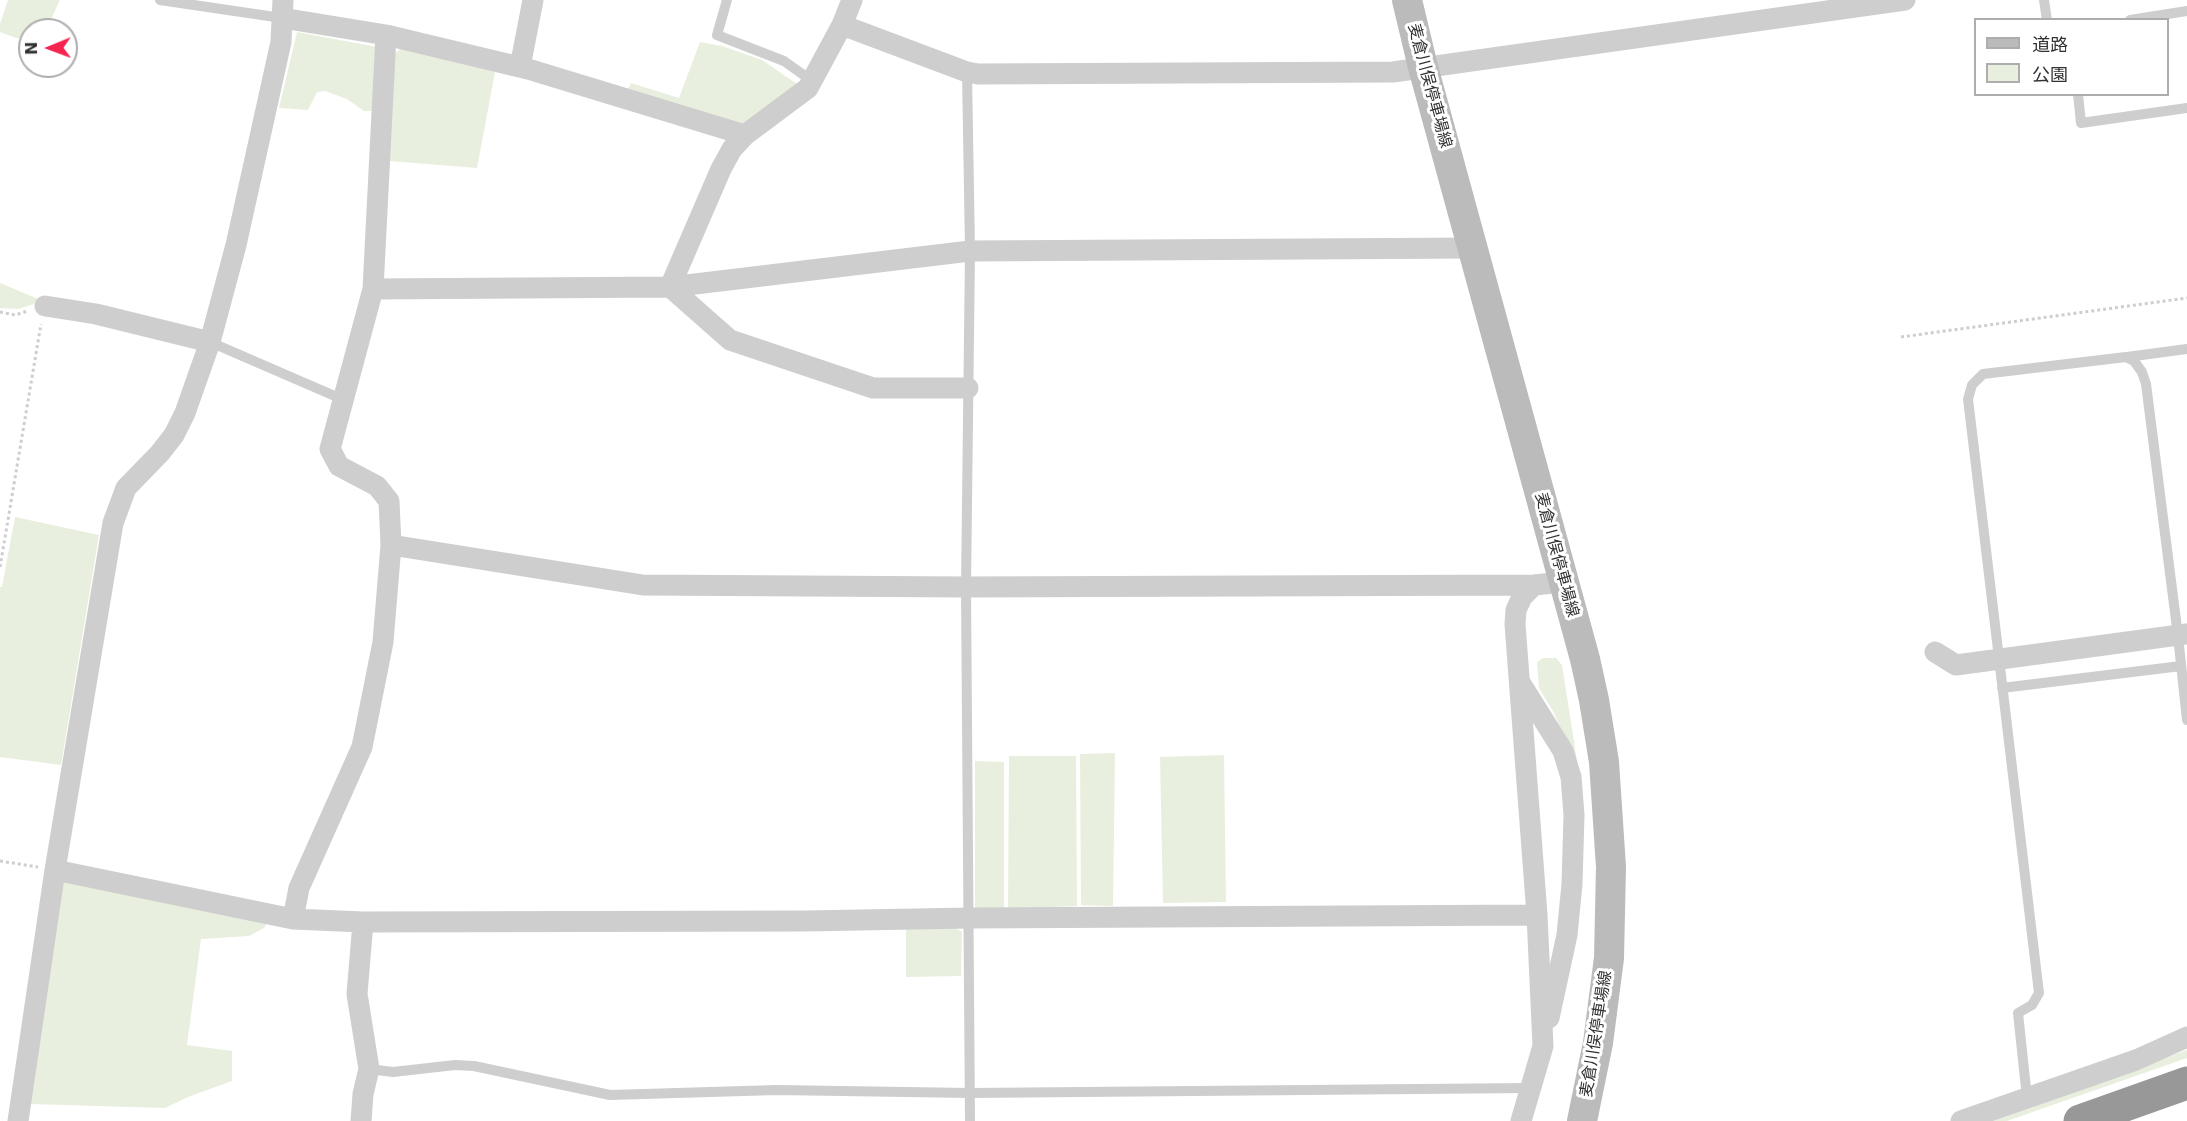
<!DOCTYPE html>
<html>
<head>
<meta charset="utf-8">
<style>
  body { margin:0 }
  #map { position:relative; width:2187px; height:1121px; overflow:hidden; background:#fff; font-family:"DejaVu Sans","Noto Sans JP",sans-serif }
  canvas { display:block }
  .legend { position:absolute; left:1974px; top:18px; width:195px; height:78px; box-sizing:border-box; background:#fff; border:2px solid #adadad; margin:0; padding:8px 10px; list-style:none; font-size:18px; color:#313131 }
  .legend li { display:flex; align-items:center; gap:12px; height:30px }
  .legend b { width:30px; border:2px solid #adadad }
  .north { position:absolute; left:18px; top:18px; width:60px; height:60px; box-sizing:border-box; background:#fff; border:2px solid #adadad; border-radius:50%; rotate:269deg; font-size:16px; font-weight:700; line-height:24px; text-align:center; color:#313131 }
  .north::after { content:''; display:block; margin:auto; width:21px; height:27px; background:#f6254f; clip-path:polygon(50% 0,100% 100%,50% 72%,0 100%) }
</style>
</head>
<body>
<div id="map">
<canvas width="2187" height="1121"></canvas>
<ul class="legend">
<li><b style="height:8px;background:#bbb"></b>道路</li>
<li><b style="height:16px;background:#e9efde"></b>公園</li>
</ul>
<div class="north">N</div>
</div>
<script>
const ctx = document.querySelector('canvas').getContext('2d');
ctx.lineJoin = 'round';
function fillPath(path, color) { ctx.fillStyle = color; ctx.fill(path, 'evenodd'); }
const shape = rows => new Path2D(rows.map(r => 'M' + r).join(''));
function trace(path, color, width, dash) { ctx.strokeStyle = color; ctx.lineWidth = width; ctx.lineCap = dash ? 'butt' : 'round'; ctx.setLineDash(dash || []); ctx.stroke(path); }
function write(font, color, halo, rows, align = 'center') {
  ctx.font = font + ' "DejaVu Sans","Noto Sans JP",sans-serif'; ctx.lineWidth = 6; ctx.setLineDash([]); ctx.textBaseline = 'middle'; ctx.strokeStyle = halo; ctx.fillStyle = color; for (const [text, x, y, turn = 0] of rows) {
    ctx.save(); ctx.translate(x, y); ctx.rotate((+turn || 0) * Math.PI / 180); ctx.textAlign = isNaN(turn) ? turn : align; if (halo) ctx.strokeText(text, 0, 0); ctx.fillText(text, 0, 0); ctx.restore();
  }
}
fillPath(shape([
  [8,0,60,0,46,30,30,30,30,39,16,38,0,32,0,24],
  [297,32,377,47,375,111,364,111,347,99,325,91,317,92,308,110,279,108],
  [700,42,722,46,762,60,797,84,739,128,626,93,631,83,679,98],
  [402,48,495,72,477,168,390,161,393,55],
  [0,283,43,301,18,309,0,308],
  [15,517,99,535,61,765,0,757,0,587,2,587],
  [1543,658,1556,658,1562,665,1578,767,1573,758,1554,713,1539,688,1537,662],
  [1115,753,1113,906,1081,905,1080,754],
  [1224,755,1226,902,1163,903,1160,757],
  [1009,756,1076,756,1077,906,1008,909],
  [975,761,1004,762,1004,910,981,911,975,907],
  [63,881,267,923,264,928,249,936,201,939,187,1045,232,1051,232,1081,188,1097,165,1108,30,1104],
  [952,926,962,932,961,976,906,977,906,927],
  [2187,1050,2187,1058,2007,1121,1993,1121]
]), '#e9efde');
trace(shape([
  [0,312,15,315,28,311],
  [1901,337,2187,298],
  [0,567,41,324],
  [0,861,38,867]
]), '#cecece', 3, [3, 3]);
trace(shape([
  [160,0,282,18],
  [727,0,717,35,784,61,812,81],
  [2044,0,2047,20],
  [2130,20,2187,11],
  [967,72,970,251,966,587,970,1121],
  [2078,94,2081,123,2187,108],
  [210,342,344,400],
  [2127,357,2187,349],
  [2002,688,2181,666],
  [369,1069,393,1072,455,1065,474,1066,610,1095,777,1090,970,1093,1530,1088],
  [2027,1098,2018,1013,2032,1005,2039,993,1968,399,1972,385,1983,374,2126,357,2134,361,2142,372,2146,384,2178,636,2187,720]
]), '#cecece', 10);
trace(shape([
  [852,0,842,25,808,88,745,135,732,149,721,169,670,287,730,340,873,388,968,388],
  [282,18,386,35,528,69,745,135],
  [842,25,967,72,978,74,1393,72,1905,0],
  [520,67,533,0],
  [373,289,670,287,970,251,1473,248],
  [45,306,96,314,210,342],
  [391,545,643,585,966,587,1534,585,1564,582],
  [1935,652,1956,665,2187,634],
  [1521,684,1563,751,1571,777,1574,815,1572,884,1567,935,1549,1018],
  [55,870,293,919,363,922,805,921,970,918,1537,915],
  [293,919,299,888,362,747,383,642,391,545,389,501,377,486,339,466,330,449,373,289,386,35],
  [18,1121,55,870,113,523,126,488,160,453,174,435,185,413,210,342,236,245,281,42,283,0],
  [361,1121,363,1094,369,1069,357,994,363,922],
  [1521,1121,1543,1046,1537,915,1515,624,1516,610,1522,597,1534,585],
  [1961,1121,2136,1060,2187,1037]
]), '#cecece', 21);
trace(shape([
  [1407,0,1423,67,1585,659,1594,700,1604,762,1611,867,1609,958,1598,1043,1582,1121]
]), '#bbb', 30);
trace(shape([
  [2080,1121,2187,1083]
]), '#989898', 33);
write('16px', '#313131', '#fff', [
  ["麦倉川俣停車場線",1429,86,75],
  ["麦倉川俣停車場線",1556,555,75],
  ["麦倉川俣停車場線",1597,1034,-81]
]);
</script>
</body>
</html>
